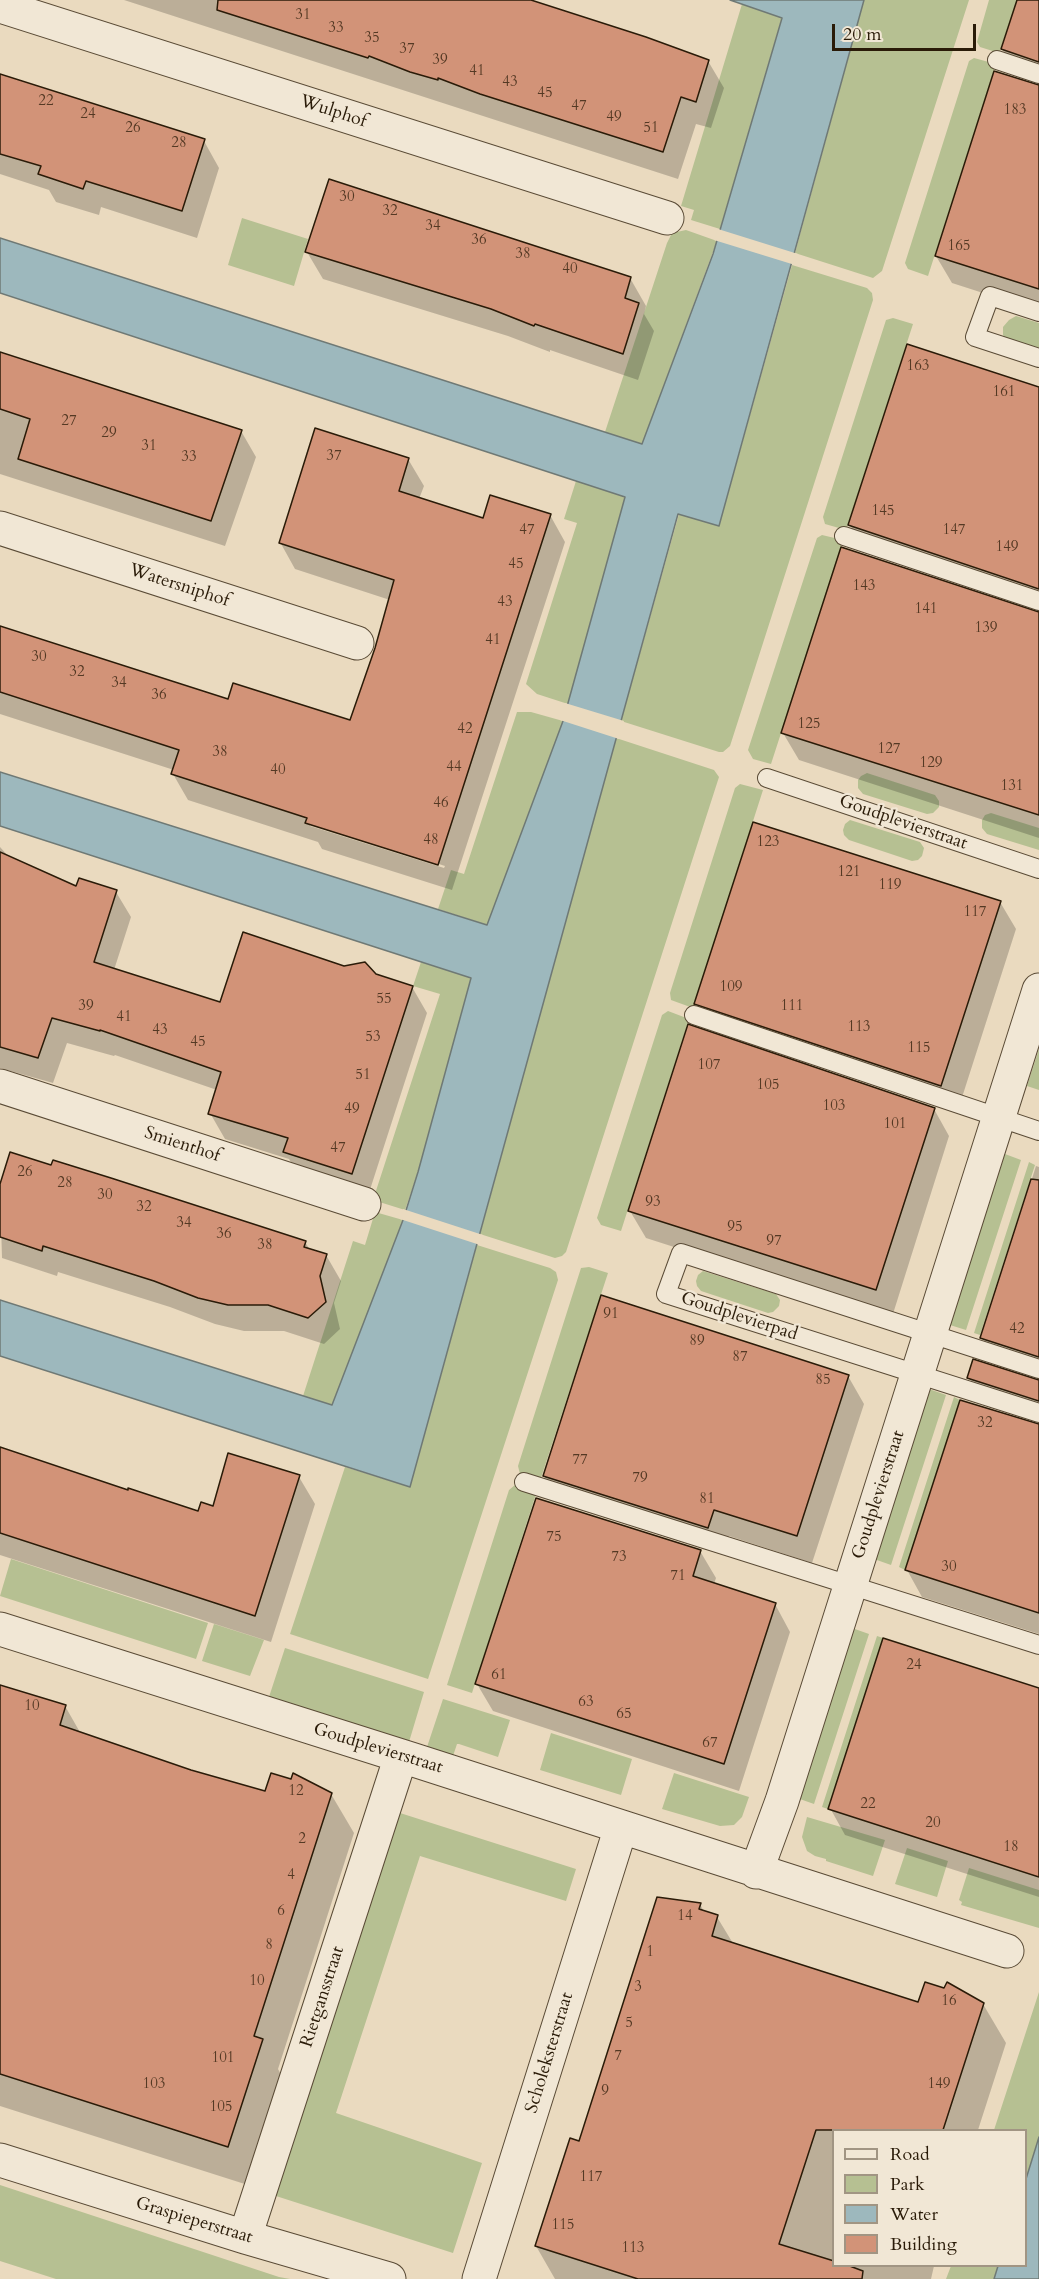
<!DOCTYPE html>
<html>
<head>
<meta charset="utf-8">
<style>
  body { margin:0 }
  #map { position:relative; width:1039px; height:2279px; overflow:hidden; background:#eadabf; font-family:Cardo,serif }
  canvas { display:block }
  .legend { position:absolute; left:832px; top:2129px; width:195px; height:138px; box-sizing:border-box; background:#f1e7d5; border:2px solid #a19583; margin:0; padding:8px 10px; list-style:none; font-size:18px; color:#2a1b08 }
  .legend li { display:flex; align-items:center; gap:12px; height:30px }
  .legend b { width:30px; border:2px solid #a19583 }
  .scale { position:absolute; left:832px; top:24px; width:144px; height:27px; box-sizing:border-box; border:3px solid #2a1b08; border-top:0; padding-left:8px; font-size:18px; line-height:21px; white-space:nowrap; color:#2a1b08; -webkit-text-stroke:4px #f1e7d5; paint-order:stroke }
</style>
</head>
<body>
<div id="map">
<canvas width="1039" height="2279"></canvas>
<ul class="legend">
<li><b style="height:8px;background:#f1e7d5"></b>Road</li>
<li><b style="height:16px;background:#b6c092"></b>Park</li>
<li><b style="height:16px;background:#9db8bd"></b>Water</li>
<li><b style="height:16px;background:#d29378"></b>Building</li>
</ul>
<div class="scale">20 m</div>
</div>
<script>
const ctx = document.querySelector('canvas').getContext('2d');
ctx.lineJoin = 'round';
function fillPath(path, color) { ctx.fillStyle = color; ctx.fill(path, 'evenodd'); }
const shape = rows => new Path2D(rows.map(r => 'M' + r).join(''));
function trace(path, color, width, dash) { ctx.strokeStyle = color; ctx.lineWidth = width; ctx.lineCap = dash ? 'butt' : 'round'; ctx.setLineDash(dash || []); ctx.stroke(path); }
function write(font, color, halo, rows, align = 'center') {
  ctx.font = font + ' Cardo,serif'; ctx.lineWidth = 4.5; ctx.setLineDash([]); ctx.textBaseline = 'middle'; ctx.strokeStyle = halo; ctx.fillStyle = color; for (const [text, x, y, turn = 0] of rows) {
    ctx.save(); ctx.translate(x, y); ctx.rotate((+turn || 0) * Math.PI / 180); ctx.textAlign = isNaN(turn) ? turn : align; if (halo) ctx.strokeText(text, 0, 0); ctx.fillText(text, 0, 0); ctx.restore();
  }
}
fillPath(shape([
  [864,0,969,0,882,271,873,278,795,253],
  [989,0,1017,0,999,53,980,47,977,42],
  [742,4,782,17,720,229,691,220,694,210,681,206],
  [974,58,996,64,928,276,908,269,905,263,969,61],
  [242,218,308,239,294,286,228,265],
  [686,230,717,241,642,444,605,432,667,243,672,233],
  [792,265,867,288,872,293,873,300,730,746,723,752,719,752,621,721,679,514,719,526],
  [1016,316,1039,323,1039,353,1007,342,1003,335,1003,327,1009,320],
  [893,318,913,324,846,530,825,524,823,517,886,320],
  [576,481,626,497,568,704,537,694,526,684,577,523,564,519],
  [822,535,843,540,836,563,771,764,753,759,748,750,817,538],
  [517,712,531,712,563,721,487,925,438,909,451,870,464,874],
  [616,738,714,770,719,777,566,1252,562,1256,555,1258,480,1234],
  [867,773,935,795,939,801,939,807,933,813,927,814,863,794,858,788,858,780,861,776],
  [740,784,763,790,693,1008,671,1000,670,993,735,788],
  [991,813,1039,828,1039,850,987,834,982,828,982,820,985,815],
  [850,820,920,842,924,848,922,856,918,860,912,861,849,840,844,835,843,830,845,824],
  [421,962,471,978,418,1172,405,1210,373,1200,440,994,413,986],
  [668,1011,689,1019,621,1231,601,1225,597,1218,662,1015],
  [1039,1049,1039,1090,1027,1086],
  [1005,1154,1021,1160,966,1330,950,1325],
  [1029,1162,1035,1165,980,1335,974,1333],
  [375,1212,403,1220,332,1405,303,1396,353,1241,365,1245],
  [477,1245,550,1268,556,1272,558,1280,428,1679,290,1634,345,1467,410,1487],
  [589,1267,608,1273,540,1481,520,1474,518,1466,581,1268],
  [703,1271,776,1294,780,1300,779,1306,773,1312,768,1313,701,1291,697,1286,696,1281,698,1275],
  [929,1389,946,1395,891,1565,874,1559],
  [954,1397,960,1400,905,1570,899,1567],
  [515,1485,537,1491,472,1693,447,1685,509,1490],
  [11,1559,208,1623,196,1659,0,1596],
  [214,1624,264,1640,250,1676,202,1661],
  [852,1628,869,1634,814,1804,797,1798],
  [877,1636,883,1638,828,1809,822,1807],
  [285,1648,424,1692,409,1742,269,1697],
  [443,1699,510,1720,498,1757,459,1744,457,1744,453,1756,427,1747],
  [551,1733,632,1759,621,1795,540,1770],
  [674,1773,749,1797,742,1817,734,1825,720,1826,662,1809],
  [400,1813,576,1869,566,1901,420,1856,336,2113,482,2163,453,2253,276,2196],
  [807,1817,885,1840,873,1876,826,1861,826,1859,815,1856,807,1851,802,1837],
  [907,1848,948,1861,937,1897,895,1884],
  [969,1868,1039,1890,1039,1928,961,1905,962,1902,959,1900],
  [1039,1992,1039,2137,1026,2179,1026,2130,994,2130],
  [0,2185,279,2277,290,2279,56,2279,0,2261],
  [951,2266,998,2266,994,2279,946,2279]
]), '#b6c092');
const water = shape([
  [730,0,864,0,719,526,678,514,410,1487,0,1356,0,1300,332,1405,403,1220,418,1172,471,978,0,826,0,772,487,925,563,721,625,497,0,293,0,238,642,444,713,254,782,18,730,0],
  [1039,2137,1039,2279,994,2279,998,2266,1026,2266,1026,2179,1039,2137]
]);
fillPath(water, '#9db8bd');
trace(water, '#6f7975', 1.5);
fillPath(shape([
  [718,229,798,254,795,265,714,240],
  [565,703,624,721,619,739,560,720],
  [403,1209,483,1235,480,1245,400,1219]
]), '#eadabf');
fillPath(shape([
  [124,0,527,0,708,61,724,88,711,128,696,124,678,179],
  [1018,0,1039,0,1039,84,1018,77,1002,49],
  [0,75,204,141,219,168,197,238,101,207,99,215,56,202,49,190,0,174],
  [1039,86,1039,311,952,283,936,256],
  [307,252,630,278,646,306,644,314,654,331,638,380,550,350,550,352,508,336,323,279],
  [0,354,241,431,256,457,225,546,0,474],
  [1039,388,1039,611,865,553,850,525],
  [408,459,424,486,419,499,484,519,550,515,565,542,452,890,322,849,318,842,188,800,173,774,174,770,0,714,0,628,229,701,351,721,376,649,390,600,295,569,280,542],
  [310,822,445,866,444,868,310,826],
  [1039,613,1039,838,799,760,783,733],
  [0,847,9,857,77,888,116,892,131,917,114,970,221,1004,344,968,412,987,427,1013,367,1199,300,1177,289,1159,225,1139,210,1113,217,1090,115,1055,114,1056,67,1043,53,1083,0,1068],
  [1000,902,1016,929,957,1113,808,1063,807,1066,934,1109,949,1136,892,1317,646,1238,630,1211,714,1034,696,1004],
  [1036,1166,1039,1167,1039,1378,997,1364,982,1338],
  [0,1189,305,1242,310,1250,326,1255,341,1281,334,1303,340,1329,324,1344,284,1331,244,1331,215,1324,170,1307,58,1272,57,1276,2,1258],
  [848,1376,864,1404,812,1563,729,1536,723,1555,560,1503,544,1476],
  [969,1378,1039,1381,1039,1422,984,1404],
  [1039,1425,1039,1634,922,1597,907,1570],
  [0,1449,199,1513,299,1477,315,1504,271,1642,0,1555],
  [700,1551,716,1578,714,1584,775,1604,790,1632,739,1791,493,1711,477,1684],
  [1039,1690,1039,1897,845,1835,830,1808],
  [0,1705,65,1706,81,1734,191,1772,266,1793,292,1781,331,1794,354,1833,278,2069,284,2080,251,2186,0,2106],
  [700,1904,704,1912,717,1917,734,1945,919,2004,983,2004,1006,2043,978,2130,834,2130,834,2266,934,2266,931,2279,555,2279,536,2246,580,2143]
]), '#0003');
const building = shape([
  [218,0,531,0,646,37,709,60,696,102,681,97,663,152,480,94,438,78,438,80,410,72,369,56,368,58,217,10,218,0],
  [1017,0,1039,0,1039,62,1001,49,1017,0],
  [994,71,1039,85,1039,289,935,256,994,71],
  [0,74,205,139,182,211,86,181,83,189,38,174,41,166,0,154,0,74],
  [329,179,631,277,625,298,639,303,623,354,535,324,534,326,491,309,305,252,329,179],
  [907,344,1039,387,1039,589,848,525,907,344],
  [0,352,242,430,211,521,18,459,30,419,0,409,0,352],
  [315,428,409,458,399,491,483,518,490,495,551,514,438,865,305,823,307,818,171,774,179,750,0,692,0,626,228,699,233,683,350,720,375,648,394,580,279,543,315,428],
  [841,547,1039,612,1039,815,781,733,841,547],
  [753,822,1001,901,941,1086,694,1004,753,822],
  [0,852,76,886,79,878,117,890,94,962,220,1002,243,932,344,966,365,962,376,974,413,986,352,1174,283,1152,288,1138,208,1114,221,1072,100,1030,100,1031,52,1018,38,1058,0,1047,0,852],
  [688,1024,935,1108,876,1290,628,1211,688,1024],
  [10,1152,51,1165,53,1160,111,1178,306,1241,304,1247,327,1254,320,1276,326,1302,308,1318,268,1305,228,1305,198,1298,154,1281,43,1246,42,1251,0,1237,0,1184,10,1152],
  [1031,1179,1039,1180,1039,1357,980,1338,1031,1179],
  [601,1295,849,1375,797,1536,714,1510,708,1528,543,1476,601,1295],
  [973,1359,1039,1380,1039,1401,967,1378,973,1359],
  [960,1400,1039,1424,1039,1613,905,1570,960,1400],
  [0,1447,128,1490,128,1488,198,1511,201,1502,213,1506,228,1453,300,1475,255,1616,0,1533,0,1447],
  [536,1498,701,1550,693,1576,776,1603,724,1764,475,1684,536,1498],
  [883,1638,1039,1688,1039,1877,828,1809,883,1638],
  [0,1685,66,1705,60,1725,191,1770,265,1791,271,1773,291,1779,293,1773,332,1793,254,2036,263,2039,228,2147,0,2074,0,1685],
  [657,1897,701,1903,699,1909,718,1915,712,1936,918,2002,925,1982,944,1988,947,1982,984,2003,943,2130,816,2130,779,2244,834,2261,834,2265,847,2265,863,2271,862,2279,638,2279,535,2246,570,2138,579,2141,657,1897]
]);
fillPath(building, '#d29378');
trace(building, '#2a1b08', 1.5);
const lane = shape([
  [997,60,1039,74],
  [1039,312,990,296,975,337,1039,358],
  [844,536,1039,601],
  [767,778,1039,869],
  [694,1015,1039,1131],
  [1039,1369,681,1253,666,1294,1039,1413],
  [524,1482,1039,1645]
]);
const street = shape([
  [0,6,667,218],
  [0,528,357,643],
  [0,1086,364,1204],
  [0,1629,414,1760,1007,1951],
  [756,1872,782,1801,1039,990],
  [0,2160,245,2237,389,2279],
  [245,2237,401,1756],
  [479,2279,621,1827]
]);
trace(lane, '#5a4b36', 20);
trace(street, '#5a4b36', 35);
trace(lane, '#f1e7d5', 18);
trace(street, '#f1e7d5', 33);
write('15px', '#543924', null, [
  ["31",303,16],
  ["33",336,29],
  ["35",372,39],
  ["37",407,50],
  ["39",440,61],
  ["41",477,72],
  ["43",510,83],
  ["45",545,94],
  ["22",46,102],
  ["47",579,107],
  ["183",1015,111],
  ["24",88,115],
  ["49",614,118],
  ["26",133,129],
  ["51",651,129],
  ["28",179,144],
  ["30",347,198],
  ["32",390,212],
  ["34",433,227],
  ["36",479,241],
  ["165",959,247],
  ["38",523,255],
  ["40",570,270],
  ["163",918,367],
  ["161",1004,393],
  ["27",69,422],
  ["29",109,434],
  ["31",149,447],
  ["37",334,457],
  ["33",189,458],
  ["145",883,512],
  ["47",527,531],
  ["147",954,531],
  ["149",1007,548],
  ["45",516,565],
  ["143",864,587],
  ["43",505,603],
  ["141",926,610],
  ["139",986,629],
  ["41",493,641],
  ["30",39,658],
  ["32",77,673],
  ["34",119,684],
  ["36",159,696],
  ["125",809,725],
  ["42",465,730],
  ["127",889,750],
  ["38",220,753],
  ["129",931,764],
  ["44",454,768],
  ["40",278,771],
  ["131",1012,787],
  ["46",441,804],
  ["48",431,841],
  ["123",768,843],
  ["121",849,873],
  ["119",890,886],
  ["117",975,913],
  ["109",731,988],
  ["55",384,1000],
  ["39",86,1007],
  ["111",792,1007],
  ["41",124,1018],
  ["113",859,1028],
  ["43",160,1031],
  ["53",373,1038],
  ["45",198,1043],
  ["115",919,1049],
  ["107",709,1066],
  ["51",363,1076],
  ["105",768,1086],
  ["103",834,1107],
  ["49",352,1110],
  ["101",895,1125],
  ["47",338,1149],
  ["26",25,1173],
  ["28",65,1184],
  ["30",105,1196],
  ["93",653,1203],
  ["32",144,1208],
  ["34",184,1224],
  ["95",735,1228],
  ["36",224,1235],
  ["97",774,1242],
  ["38",265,1246],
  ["91",611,1315],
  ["42",1017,1330],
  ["89",697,1342],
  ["87",740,1358],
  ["85",823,1381],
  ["32",985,1424],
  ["77",580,1461],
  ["79",640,1479],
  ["81",707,1500],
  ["75",554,1538],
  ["73",619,1558],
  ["30",949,1568],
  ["71",678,1577],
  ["24",914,1666],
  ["61",499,1676],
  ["63",586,1703],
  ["10",32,1707],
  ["65",624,1715],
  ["67",710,1744],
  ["12",296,1792],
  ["22",868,1805],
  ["20",933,1824],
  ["2",302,1840],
  ["18",1011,1848],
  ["4",291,1876],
  ["6",281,1912],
  ["14",685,1917],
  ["8",269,1946],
  ["1",650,1953],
  ["10",257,1982],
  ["3",638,1988],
  ["16",949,2002],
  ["5",629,2024],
  ["7",618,2057],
  ["101",223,2059],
  ["103",154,2085],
  ["149",939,2085],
  ["9",605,2092],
  ["105",221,2108],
  ["117",591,2178],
  ["115",563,2226],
  ["113",633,2249]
]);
write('18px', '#2a1b08', '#f1e7d5', [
  ["Wulphof",333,112,18],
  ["Watersniphof",179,586,18],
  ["Goudplevierstraat",903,823,19],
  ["Smienthof",182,1145,18],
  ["Goudplevierpad",739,1317,18],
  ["Goudplevierstraat",879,1495,-72],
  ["Goudplevierstraat",378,1749,17],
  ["Rietgansstraat",323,1997,-72],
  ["Scholeksterstraat",550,2053,-73],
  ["Graspieperstraat",194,2221,17]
]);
</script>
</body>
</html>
